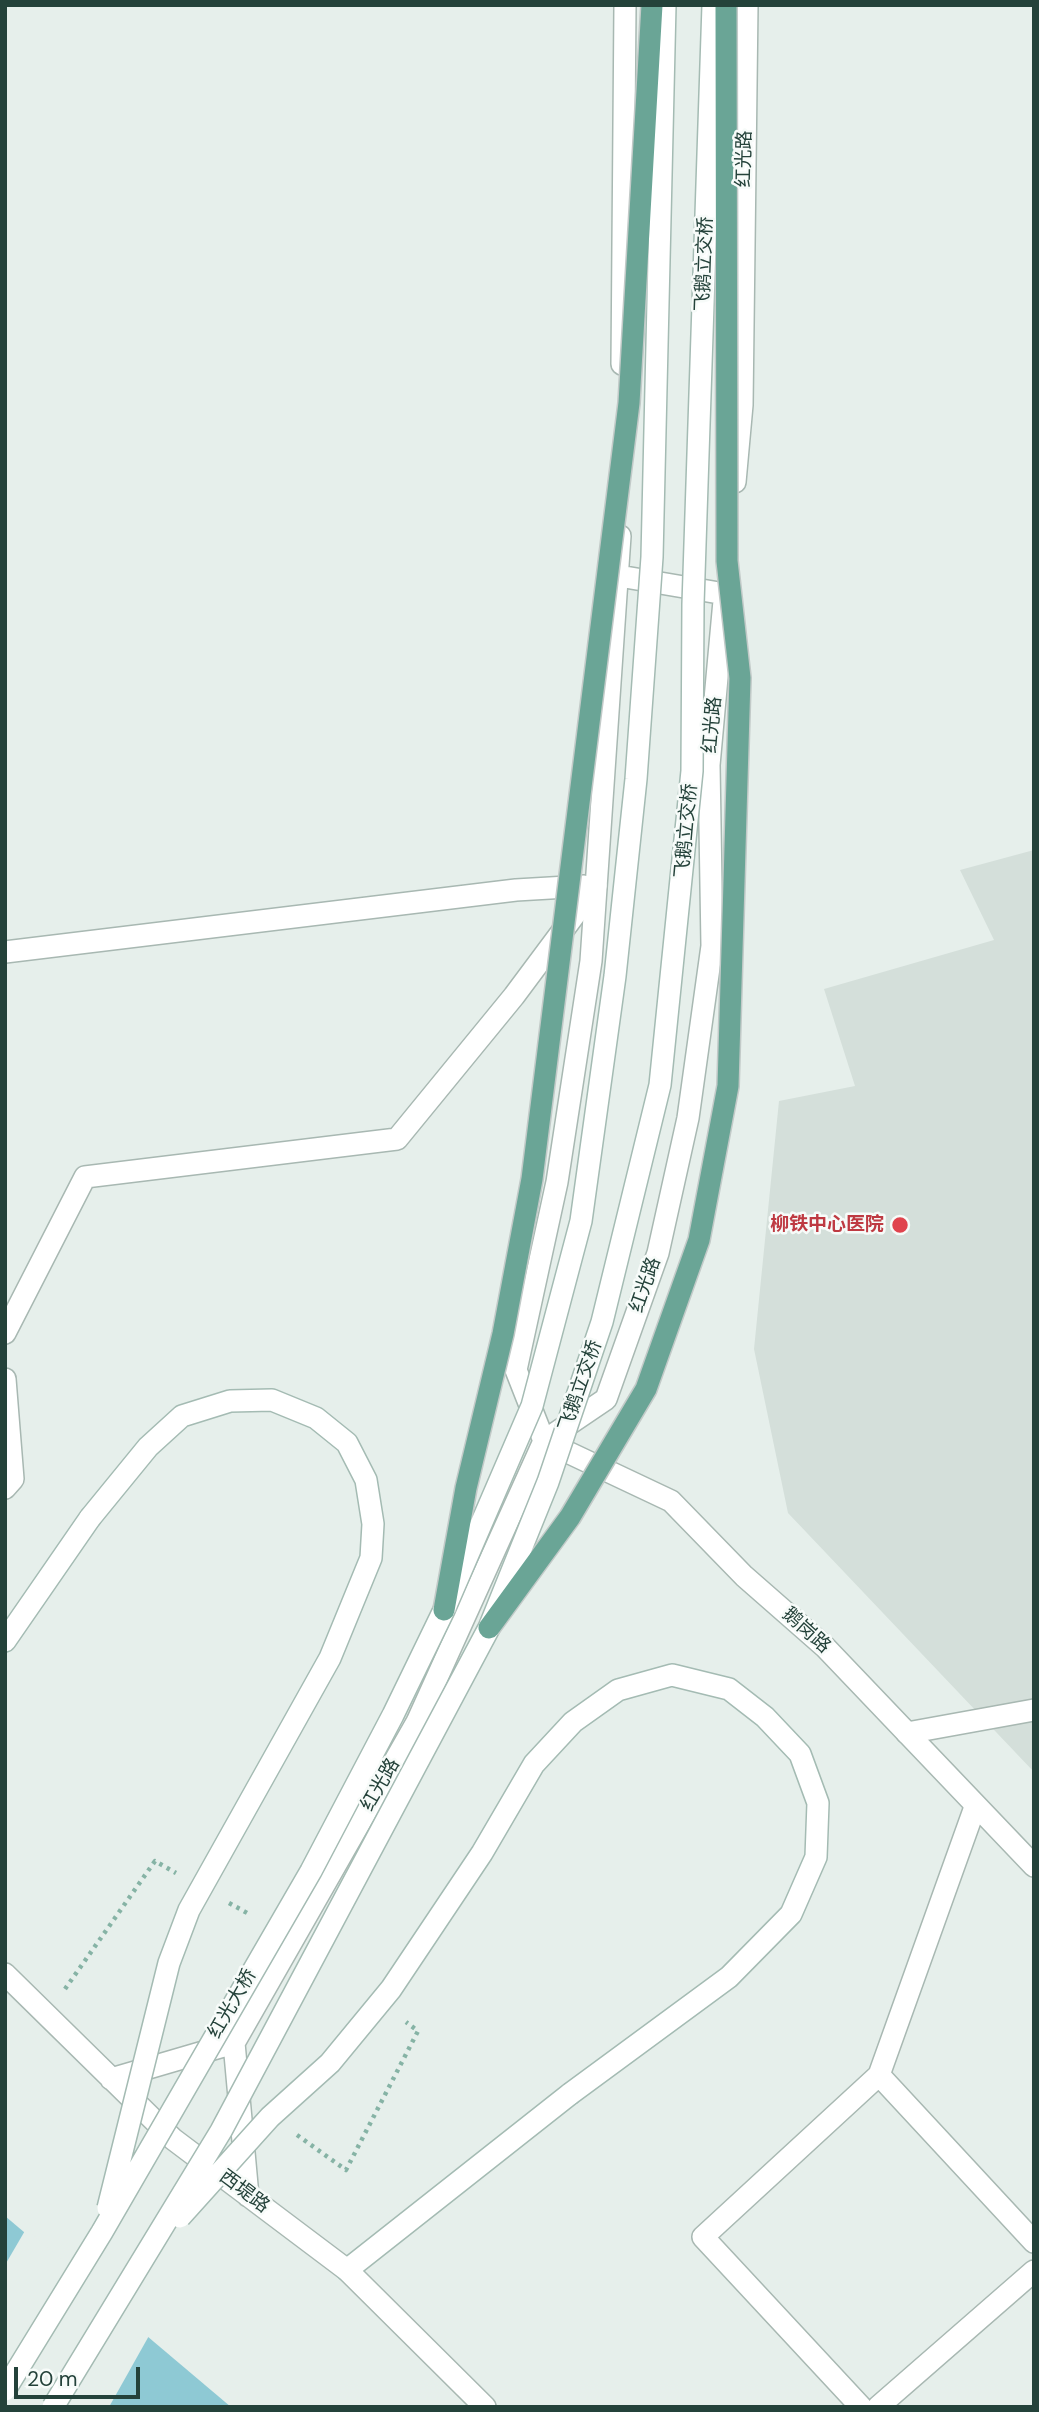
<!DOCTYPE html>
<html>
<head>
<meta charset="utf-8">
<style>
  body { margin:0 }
  #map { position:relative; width:1039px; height:2412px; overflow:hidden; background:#e6efeb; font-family:"DM Sans",sans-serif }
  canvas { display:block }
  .frame { position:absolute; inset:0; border:7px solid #24423a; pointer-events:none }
  .scale { position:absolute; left:14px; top:2367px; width:126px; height:32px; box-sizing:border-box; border:4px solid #24423a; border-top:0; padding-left:9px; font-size:21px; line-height:24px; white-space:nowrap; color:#24423a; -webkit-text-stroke:5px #f7fbf9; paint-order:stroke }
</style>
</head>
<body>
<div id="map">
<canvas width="1039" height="2412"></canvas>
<div class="frame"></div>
<div class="scale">20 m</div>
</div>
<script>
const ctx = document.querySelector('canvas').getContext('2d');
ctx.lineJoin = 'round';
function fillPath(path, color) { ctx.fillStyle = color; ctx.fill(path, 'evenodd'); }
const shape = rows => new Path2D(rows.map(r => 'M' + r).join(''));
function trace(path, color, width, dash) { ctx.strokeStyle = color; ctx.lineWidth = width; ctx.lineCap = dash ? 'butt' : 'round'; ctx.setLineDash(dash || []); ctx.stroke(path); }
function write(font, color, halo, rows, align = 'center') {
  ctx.font = font + ' "DM Sans","Noto Sans SC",sans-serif'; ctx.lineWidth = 5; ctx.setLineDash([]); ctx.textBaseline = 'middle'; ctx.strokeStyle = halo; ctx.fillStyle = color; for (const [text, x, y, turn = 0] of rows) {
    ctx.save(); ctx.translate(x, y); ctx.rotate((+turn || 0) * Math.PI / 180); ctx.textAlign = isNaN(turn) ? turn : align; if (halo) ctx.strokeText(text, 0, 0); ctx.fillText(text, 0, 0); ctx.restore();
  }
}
fillPath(shape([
  [1034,850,1034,1772,788,1513,754,1349,779,1101,855,1086,824,989,994,940,960,870]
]), '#d4dfda');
fillPath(shape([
  [5,2216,231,2407,5,2407]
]), '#8ec9d4');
fillPath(shape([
  [26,2229,150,2334,109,2407,5,2407,5,2265]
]), '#e6efeb');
const service = shape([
  [907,1733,1034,1710]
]);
const minor = shape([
  [5,952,516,890,584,886],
  [5,1333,85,1177,397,1139,514,996,596,886],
  [5,1379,13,1479,5,1488],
  [879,2075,975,1807],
  [861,2407,703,2237,879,2075,1034,2242],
  [878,2407,1034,2271]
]);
const tertiary = shape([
  [622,364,625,5],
  [735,482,742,405,747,5],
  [619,576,725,594],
  [544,1441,516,1370,557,1182,591,961,620,536],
  [544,1441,671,1501,744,1576,825,1647,1034,1866],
  [5,1974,173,2139,347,2270,485,2407],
  [234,2043,417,1722,544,1441,606,1399,658,1253,688,1118,712,946,709,765,725,590],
  [111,2079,234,2043,248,2196]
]);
const secondary = shape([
  [5,1641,90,1518],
  [347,2270,570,2094]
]);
trace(service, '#a8b8b2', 24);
trace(minor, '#a8b8b2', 24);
trace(tertiary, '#a8b8b2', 24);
trace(secondary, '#a4bbb3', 24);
trace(shape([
  [229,1903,249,1914],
  [65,1989,155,1861,176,1873],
  [297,2135,346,2170,418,2031,406,2022]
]), '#86b3a5', 4.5, [3.5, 5]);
trace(service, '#fff', 21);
trace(minor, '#fff', 21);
trace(tertiary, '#fff', 21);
trace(secondary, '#fff', 21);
const secondaryBridge = shape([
  [90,1518,148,1447,182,1416,230,1401,272,1400,316,1418,347,1443,366,1480,373,1524,371,1558,330,1658,189,1910,169,1963,108,2208],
  [180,2217,270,2117,330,2063,391,1989,482,1853,534,1764,573,1722,618,1690,672,1675,729,1689,765,1717,800,1754,818,1803,816,1857,791,1914,729,1977,570,2094],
  [5,2390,102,2232,311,1871,393,1715,444,1610,532,1406,581,1221,615,976,636,779,652,557,665,5],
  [53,2407,221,2131,489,1628,548,1482,602,1322,660,1085,692,771,693,604,713,5]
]);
const primaryBridge = shape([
  [444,1610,466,1488,503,1334,532,1179,629,403,652,5],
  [489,1628,570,1517,646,1389,699,1240,728,1086,740,678,727,561,726,5]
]);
trace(secondaryBridge, '#a4bbb3', 24, []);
trace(primaryBridge, '#c2cac8', 24, []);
trace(secondaryBridge, '#fff', 21);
trace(primaryBridge, '#6aa596', 21);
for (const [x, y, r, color] of [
  [900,1225,9,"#e0444e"]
]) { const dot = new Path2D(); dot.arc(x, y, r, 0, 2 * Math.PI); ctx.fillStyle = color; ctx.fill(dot); trace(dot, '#f7fbf9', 2.5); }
write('19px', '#24423a', '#f7fbf9', [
  ["红光路",745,159,-89],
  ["飞鹅立交桥",705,264,-88],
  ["红光路",713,725,-85],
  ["飞鹅立交桥",687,831,-85],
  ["红光路",646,1285,-71],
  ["飞鹅立交桥",581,1386,-71],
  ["鹅岗路",806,1631,42],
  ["红光路",381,1785,-60],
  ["红光大桥",233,2004,-60],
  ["西堤路",244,2192,37]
]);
write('bold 19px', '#be3a42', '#f7fbf9', [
  ["柳铁中心医院",884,1225]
], 'right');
</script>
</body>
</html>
